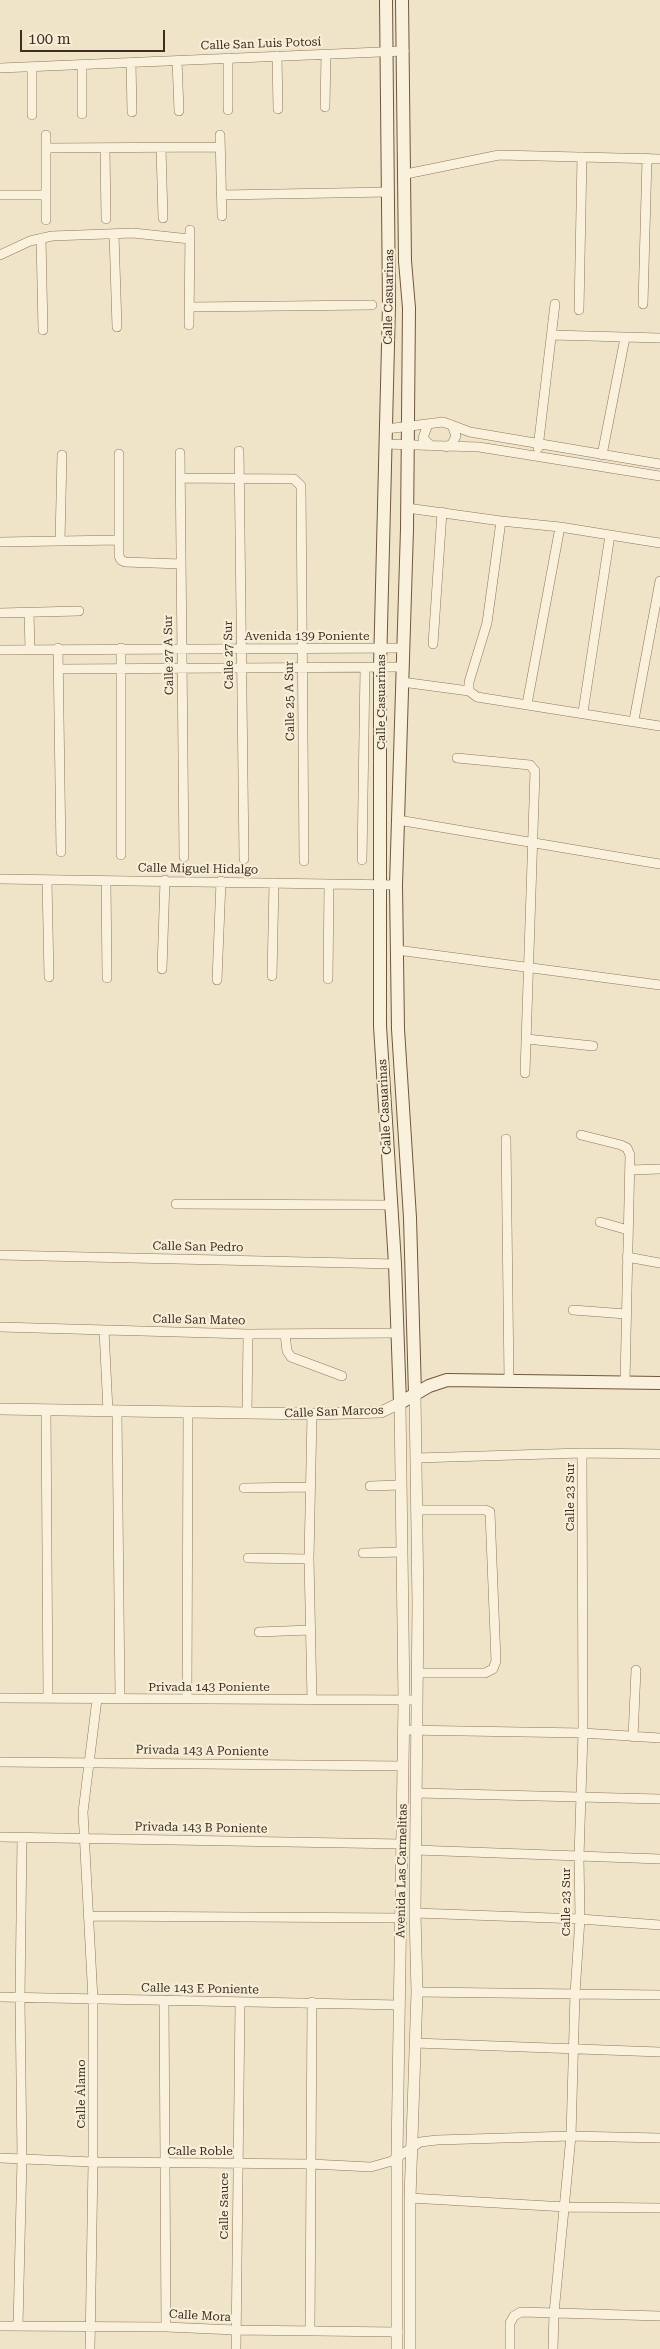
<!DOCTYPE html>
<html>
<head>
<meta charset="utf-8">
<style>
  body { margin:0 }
  #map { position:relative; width:660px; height:2349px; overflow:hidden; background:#f0e4c8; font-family:"Roboto Serif",serif }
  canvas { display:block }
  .scale { position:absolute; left:20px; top:30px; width:145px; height:22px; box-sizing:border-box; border:2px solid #3d2e20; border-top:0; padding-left:6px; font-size:15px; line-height:18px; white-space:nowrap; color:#3d2e20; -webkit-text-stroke:4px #f7eed8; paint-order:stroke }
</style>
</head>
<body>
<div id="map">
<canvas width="660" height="2349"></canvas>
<div class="scale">100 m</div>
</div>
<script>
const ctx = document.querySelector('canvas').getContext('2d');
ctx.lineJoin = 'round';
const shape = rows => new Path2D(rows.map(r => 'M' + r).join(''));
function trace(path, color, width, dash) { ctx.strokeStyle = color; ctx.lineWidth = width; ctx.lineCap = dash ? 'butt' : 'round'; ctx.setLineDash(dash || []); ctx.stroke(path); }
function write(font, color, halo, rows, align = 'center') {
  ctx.font = font + ' "Roboto Serif",serif'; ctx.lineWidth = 4.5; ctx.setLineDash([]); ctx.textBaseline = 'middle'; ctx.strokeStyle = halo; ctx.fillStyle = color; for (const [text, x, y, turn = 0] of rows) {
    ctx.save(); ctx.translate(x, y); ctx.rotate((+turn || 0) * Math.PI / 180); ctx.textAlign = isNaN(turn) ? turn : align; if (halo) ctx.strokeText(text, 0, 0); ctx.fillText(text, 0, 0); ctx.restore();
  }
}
const minor = shape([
  [277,56,278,109],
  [177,61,179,111],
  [131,62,132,112],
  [0,68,404,51],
  [325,107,326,54],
  [228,110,228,58],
  [82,114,82,65],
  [32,115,32,67],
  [46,135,46,220],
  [220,135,222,216],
  [46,148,220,147],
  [105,148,106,219],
  [161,148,163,218],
  [406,174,499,155,660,159],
  [0,195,45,195],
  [221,195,389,192],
  [114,234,117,327],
  [41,238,43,330],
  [0,255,30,241,52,236,133,233,190,239],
  [643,304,647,158],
  [190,307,372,305],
  [579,310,582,157],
  [189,325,190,230],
  [552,335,660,338],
  [428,424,423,438,431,446],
  [386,429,443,422,470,432,660,464],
  [385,444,479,447,660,476],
  [446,447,452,444,456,436,452,425],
  [538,448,555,304],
  [239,451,244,859],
  [180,453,184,857],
  [119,454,119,556,121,560,125,562,181,564],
  [602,455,625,338],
  [180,478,294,479,301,486,304,861],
  [407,508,501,521,560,527,660,543],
  [60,541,62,455],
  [0,542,119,540],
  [29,612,30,649],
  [0,613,79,611],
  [433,644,442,512],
  [58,648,61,852],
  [121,648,121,855],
  [0,650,403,648],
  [59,669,403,667],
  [402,682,469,691,477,697,660,726],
  [469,691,469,682,487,623,501,521],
  [527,704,560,527],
  [583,712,610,535],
  [634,720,660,581],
  [457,758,530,765,535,771,525,1073],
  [398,820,660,864],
  [362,860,365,668],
  [0,879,396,885],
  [47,880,49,977],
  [106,881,107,978],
  [397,950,660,985],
  [162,969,165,880],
  [272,976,274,883],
  [328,979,329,884],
  [217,980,221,881],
  [527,1039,593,1046],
  [581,1135,621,1145,627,1148,630,1155,625,1382],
  [506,1139,509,1380],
  [630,1170,660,1169],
  [176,1204,391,1205],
  [600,1222,628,1230],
  [0,1255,395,1264],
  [627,1257,660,1263],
  [573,1310,626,1314],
  [0,1327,248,1334,397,1333],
  [104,1330,108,1411],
  [285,1334,287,1351,291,1357,342,1376],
  [46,1410,48,1698],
  [117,1412,120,1699],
  [247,1413,248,1334],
  [416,1458,582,1453,660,1454],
  [370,1486,401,1485],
  [244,1488,309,1487],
  [416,1510,485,1510,490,1512,496,1661,493,1669,485,1673,418,1673],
  [363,1553,402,1552],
  [248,1558,309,1559],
  [259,1632,310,1630],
  [0,1698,417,1700],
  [187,1699,188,1412],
  [312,1700,309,1559,312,1414],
  [403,1730,583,1733,660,1738],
  [633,1737,636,1670],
  [0,1762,403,1766],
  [417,1793,660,1799],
  [0,1837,402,1844],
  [416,1850,660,1859],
  [415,1913,580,1919,660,1925],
  [88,1916,401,1918],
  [417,1992,660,1995],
  [0,1997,400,2005],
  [164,2000,166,2327],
  [415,2043,660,2052],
  [0,2158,93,2162,311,2164,371,2167,392,2161,420,2142,437,2140,571,2136,660,2138],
  [410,2198,566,2207,660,2208],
  [0,2326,166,2327,235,2330,398,2332],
  [18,2326,22,2158,20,1998,22,1838],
  [310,2331,312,2002],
  [90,2349,93,2162,93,2000,83,1812,97,1699],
  [236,2349,240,2004],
  [510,2349,510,2323,514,2316,521,2312,660,2316],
  [553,2349,554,2313,571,2136,575,1993,580,1919,579,1857,583,1733,582,1453]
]);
const tertiary = shape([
  [0,1409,312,1414,381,1412,400,1403],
  [397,2349,397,2156,404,1701,400,1403],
  [410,2349,410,2198,417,1992,415,1913,418,1604,415,1394]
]);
const secondary = shape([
  [386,0,389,305,380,667,380,1026,395,1264,400,1403,429,1386,447,1380,660,1383],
  [402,0,405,261,409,308,407,529,396,885,398,1029,410,1218,415,1394]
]);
trace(minor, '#8d765c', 10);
trace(tertiary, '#8d765c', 12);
trace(secondary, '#6f573f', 14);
trace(minor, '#faf1dc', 9);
trace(tertiary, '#faf1dc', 11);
trace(secondary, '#faf1dc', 12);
write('12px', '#3d2e20', '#f7eed8', [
  ["Calle San Luis Potosí",261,44,-2],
  ["Calle Casuarinas",389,297,-89],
  ["Avenida 139 Poniente",307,636],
  ["Calle 27 A Sur",169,655,-91],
  ["Calle 27 Sur",229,655,-91],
  ["Calle 25 A Sur",290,701,-91],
  ["Calle Casuarinas",381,702,-90],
  ["Calle Miguel Hidalgo",198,869,1],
  ["Calle Casuarinas",385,1107,-93],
  ["Calle San Pedro",198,1247,1],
  ["Calle San Mateo",199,1320,1],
  ["Calle San Marcos",334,1412,-2],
  ["Calle 23 Sur",570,1497,-90],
  ["Privada 143 Poniente",209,1687],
  ["Privada 143 A Poniente",202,1751,1],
  ["Privada 143 B Poniente",201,1828,1],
  ["Avenida Las Carmelitas",402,1871,-89],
  ["Calle 23 Sur",566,1902,-90],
  ["Calle 143 E Poniente",200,1989,1],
  ["Calle Álamo",81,2094,-90],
  ["Calle Roble",200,2151],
  ["Calle Sauce",224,2206,-90],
  ["Calle Mora",200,2316,3]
]);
</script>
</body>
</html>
